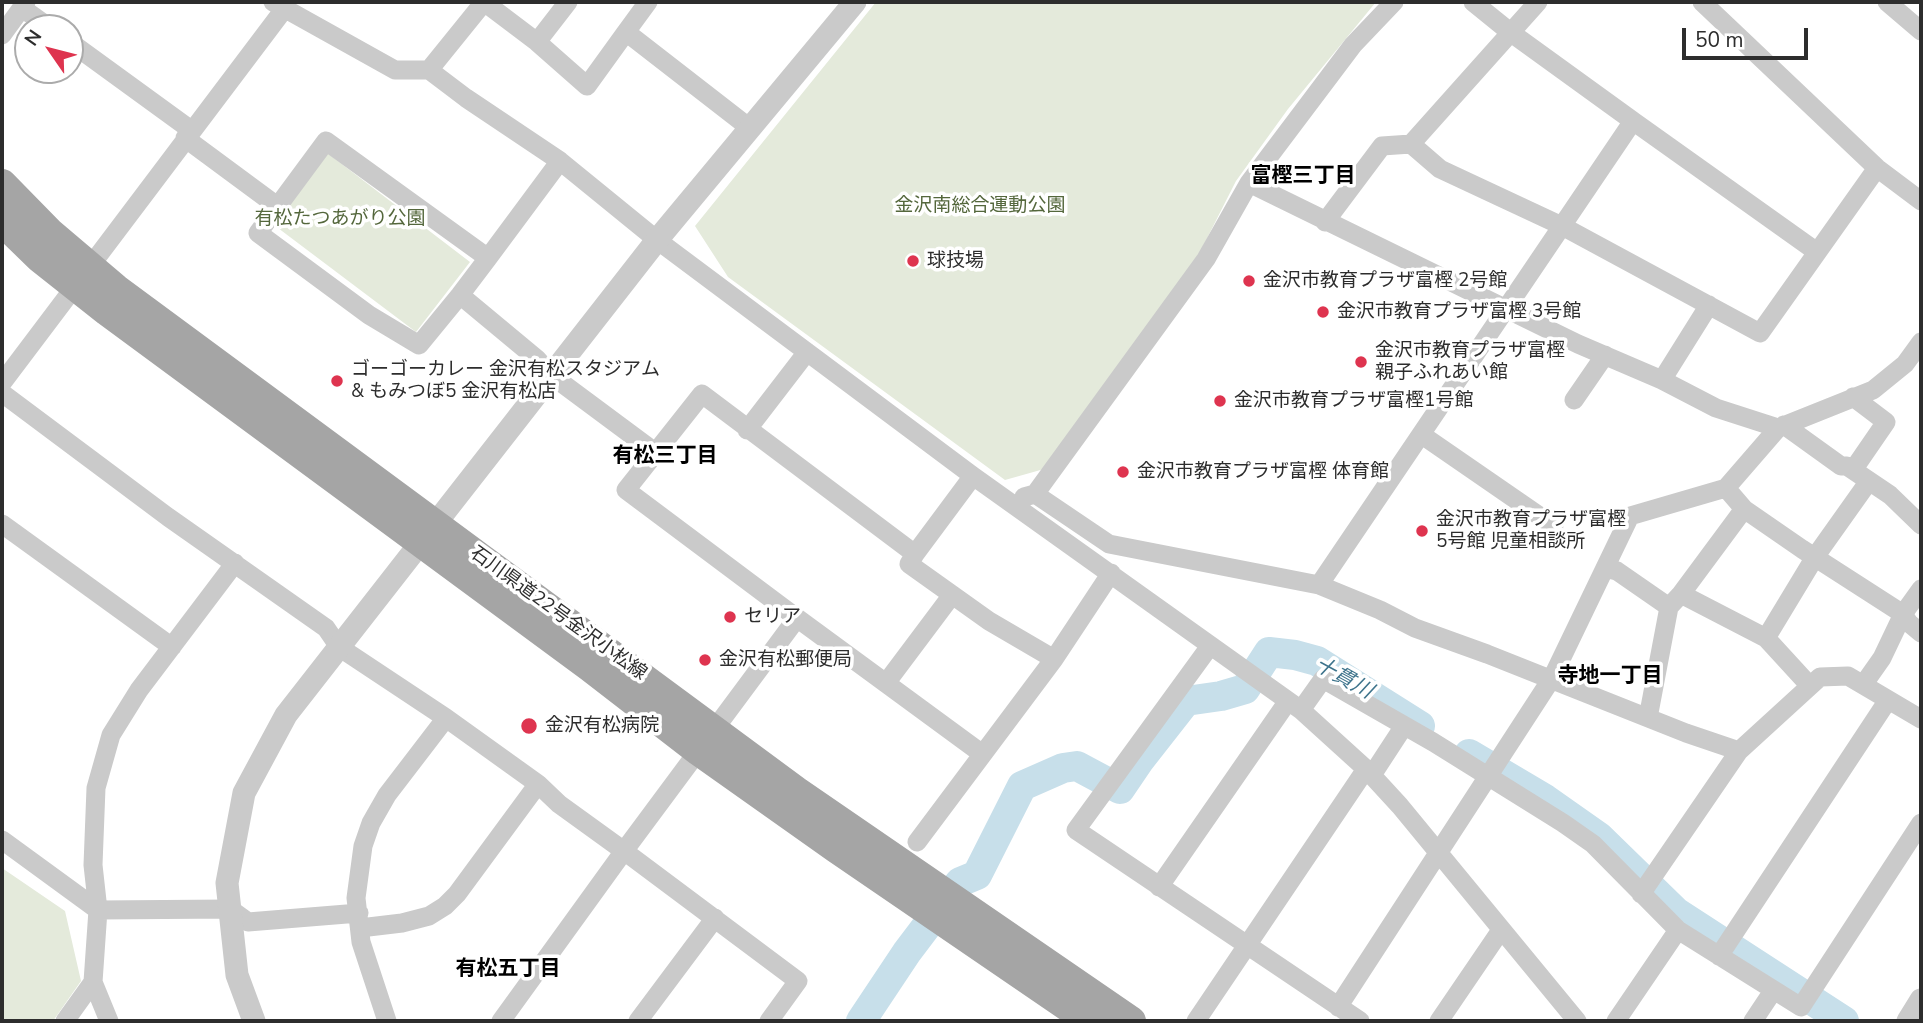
<!DOCTYPE html>
<html>
<head>
<meta charset="utf-8">
<style>
  body { margin:0 }
  #map { position:relative; width:1923px; height:1023px; overflow:hidden; background:#fff; font-family:"Nunito Sans",sans-serif }
  canvas { display:block }
  .frame { position:absolute; inset:0; border:4px solid #2d2d2d; pointer-events:none }
  .north { position:absolute; left:14px; top:14px; width:70px; height:70px; box-sizing:border-box; background:#fff; border:2px solid #ababab; border-radius:50%; rotate:305deg; font-size:19px; font-weight:700; line-height:28px; text-align:center; color:#2d2d2d }
  .north::after { content:''; display:block; margin:auto; width:24px; height:32px; background:#de344f; clip-path:polygon(50% 0,100% 100%,50% 72%,0 100%) }
  .scale { position:absolute; left:1682px; top:28px; width:126px; height:32px; box-sizing:border-box; border:4px solid #2d2d2d; border-top:0; padding-left:9px; font-size:21px; line-height:24px; white-space:nowrap; color:#2d2d2d; -webkit-text-stroke:5px #fff; paint-order:stroke }
</style>
</head>
<body>
<div id="map">
<canvas width="1923" height="1023"></canvas>
<div class="frame"></div>
<div class="north">N</div>
<div class="scale">50 m</div>
</div>
<script>
const ctx = document.querySelector('canvas').getContext('2d');
ctx.lineJoin = 'round';
function fillPath(path, color) { ctx.fillStyle = color; ctx.fill(path, 'evenodd'); }
const shape = rows => new Path2D(rows.map(r => 'M' + r).join(''));
function trace(path, color, width, dash) { ctx.strokeStyle = color; ctx.lineWidth = width; ctx.lineCap = dash ? 'butt' : 'round'; ctx.setLineDash(dash || []); ctx.stroke(path); }
function write(font, color, halo, rows, align = 'center') {
  ctx.font = font + ' "Nunito Sans","Noto Sans JP",sans-serif'; ctx.lineWidth = 7; ctx.setLineDash([]); ctx.textBaseline = 'middle'; ctx.strokeStyle = halo; ctx.fillStyle = color; for (const [text, x, y, turn = 0] of rows) {
    ctx.save(); ctx.translate(x, y); ctx.rotate((+turn || 0) * Math.PI / 180); ctx.textAlign = isNaN(turn) ? turn : align; if (halo) ctx.strokeText(text, 0, 0); ctx.fillText(text, 0, 0); ctx.restore();
  }
}
fillPath(shape([
  [876,2,1376,2,1288,109,1236,181,1198,256,1044,469,1005,480,728,277,695,226],
  [326,152,470,262,416,332,274,225],
  [2,868,65,911,81,981,53,1021,2,1021]
]), '#e4eadb');
trace(shape([
  [1469,754,1545,799,1599,837,1676,912,1844,1021],
  [861,1021,907,952,960,882,977,875,1022,786,1063,768,1077,766,1120,789,1139,761,1186,701,1221,696,1245,689,1269,652,1295,655,1317,661,1420,726]
]), '#c7dfea', 30);
trace(shape([
  [273,2,395,70,429,70,466,98,560,161,657,240,973,476,1301,710,1366,769,1400,806,1577,1021],
  [648,2,626,32,751,129],
  [1702,2,1877,168,1921,201],
  [1887,2,1921,31],
  [22,8,50,28],
  [2,35,26,2],
  [70,42,191,130],
  [537,42,568,2],
  [429,70,484,2,537,42,587,86,626,32],
  [1633,121,1817,252],
  [185,138,277,206],
  [1411,144,1440,169,1562,226,1760,333,1877,168],
  [1249,183,1578,344,1662,380,1716,408,1778,428],
  [1325,222,1382,146,1411,144,1538,2],
  [488,258,326,141,258,233,369,315,419,345,460,295,488,258,560,161],
  [460,295,537,359,551,375,656,453],
  [1662,380,1709,305],
  [2,383,285,8],
  [2,393,168,517,326,628,339,647,446,718,538,784,559,804,624,851,501,1021],
  [1853,397,1886,422,1853,470],
  [1574,400,1605,355],
  [1784,425,1841,466,1847,466,1890,495,1921,525],
  [747,430,807,352],
  [1422,435,1554,526],
  [1035,494,1109,544,1319,585,1380,610,1415,628,1487,654,1686,733,1739,751],
  [1024,497,1035,494,1206,259,1249,183,1353,45,1394,2],
  [1744,509,1802,549,1903,614,1909,623,1921,633],
  [2,524,172,647],
  [915,554,973,476],
  [1606,568,1617,571,1669,607],
  [1319,585,1633,121,1510,32,1473,2],
  [1681,594,1766,638],
  [797,618,981,753],
  [1210,646,1076,830,1360,1021],
  [886,683,952,595],
  [1863,685,1882,658,1903,614,1921,589],
  [1810,686,1766,638,1815,557,1869,481],
  [1301,710,1323,679,1433,742,1563,823,1593,844,1678,930,1801,1007,1921,823],
  [1648,718,1669,607,1681,594,1744,509,1726,488],
  [1372,775,1404,726],
  [2,840,98,910,230,909,248,922,359,913],
  [917,842,1054,659,1111,573],
  [1159,887,1288,701],
  [1641,894,1739,751,1820,677,1848,676,1921,719],
  [360,928,402,923,429,916,445,906,457,894,538,784],
  [1719,956,1888,700],
  [1338,1007,1552,678,1630,516,1726,488,1778,428,1873,390,1905,364,1921,342],
  [65,1021,93,982],
  [109,1021,93,982,98,910,93,865,96,788,111,735,139,690,235,563],
  [387,1021,361,942,356,898,363,846,371,823,387,795,446,718],
  [638,1021,715,918],
  [769,1021,798,981,624,851,797,618,626,490,702,394,915,554,909,564,989,621,1054,659],
  [1196,1021,1366,769],
  [1439,1021,1501,930],
  [1616,1021,1678,930],
  [1753,1021,1773,991]
]), '#cacaca', 19);
trace(shape([
  [254,1021,237,975,227,883,244,793,286,715,657,240,855,2],
  [1908,1021,1921,1000]
]), '#cacaca', 23);
trace(shape([
  [2,184,50,233,116,289,796,791,1131,1021],
  [2,221,40,258,107,311,590,667,699,751,836,848,1089,1021]
]), '#a5a5a5', 30);
for (const [x, y, r, color] of [
  [913,261,7,"#de344f"],
  [1249,281,7,"#de344f"],
  [1323,312,7,"#de344f"],
  [1361,362,7,"#de344f"],
  [337,381,7,"#de344f"],
  [1220,401,7,"#de344f"],
  [1123,472,7,"#de344f"],
  [1422,531,7,"#de344f"],
  [730,617,7,"#de344f"],
  [705,660,7,"#de344f"],
  [529,726,9,"#de344f"]
]) { const dot = new Path2D(); dot.arc(x, y, r, 0, 2 * Math.PI); ctx.fillStyle = color; ctx.fill(dot); trace(dot, '#fff', 2.5); }
write('19px', '#54673c', '#fff', [
  ["金沢南総合運動公園",980,206],
  ["有松たつあがり公園",340,219]
]);
write('19px', '#2d2d2d', '#fff', [
  ["球技場",927,261],
  ["金沢市教育プラザ富樫 2号館",1263,281],
  ["金沢市教育プラザ富樫 3号館",1337,312],
  ["金沢市教育プラザ富樫",1375,351],
  ["親子ふれあい館",1375,373],
  ["ゴーゴーカレー 金沢有松スタジアム",351,370],
  ["& もみつぼ5 金沢有松店",351,392],
  ["金沢市教育プラザ富樫1号館",1234,401],
  ["金沢市教育プラザ富樫 体育館",1137,472],
  ["金沢市教育プラザ富樫",1436,520],
  ["5号館 児童相談所",1436,542],
  ["セリア",744,617],
  ["金沢有松郵便局",719,660],
  ["金沢有松病院",545,726]
], 'left');
write('19px', '#2d2d2d', '#fff', [
  ["石川県道22号金沢小松線",558,614,36]
]);
write('bold 21px', '#000', '#fff', [
  ["富樫三丁目",1303,177],
  ["有松三丁目",665,457],
  ["寺地一丁目",1610,677],
  ["有松五丁目",508,970]
]);
write('italic 21px', '#3e748c', '#fff', [
  ["十貫川",1343,679,29]
]);
</script>
</body>
</html>
